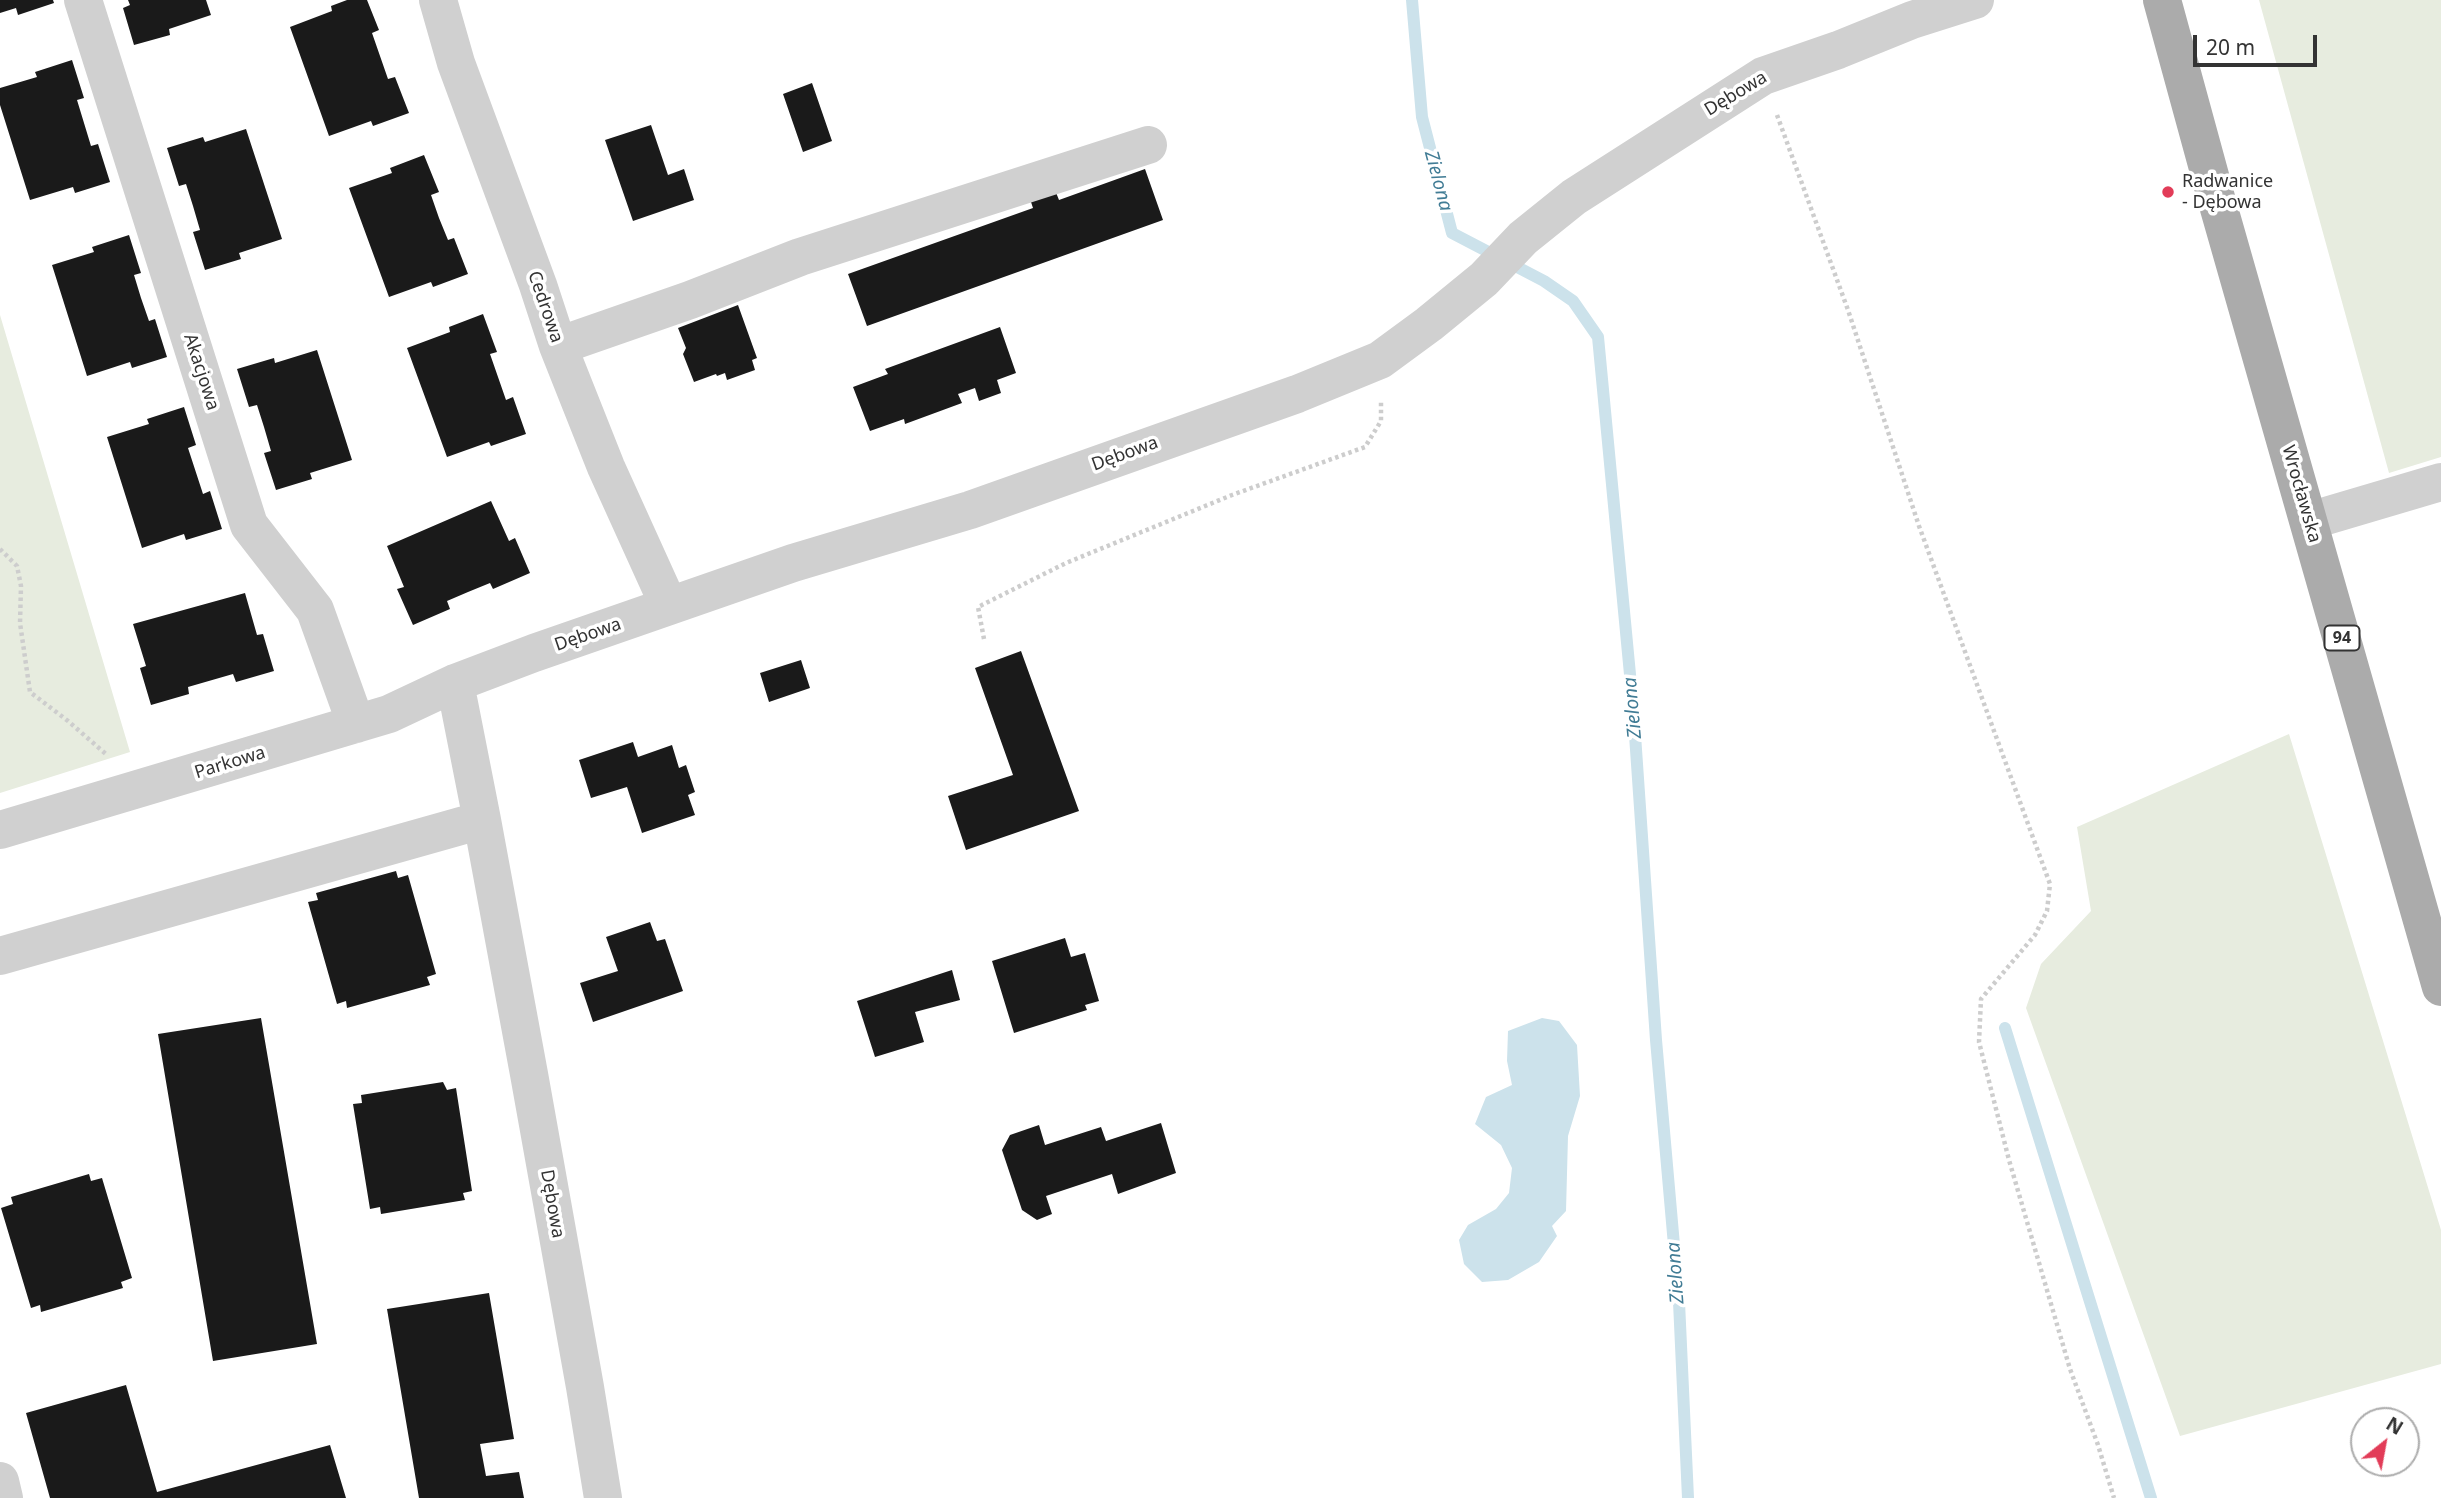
<!DOCTYPE html>
<html>
<head>
<meta charset="utf-8">
<style>
  body { margin:0 }
  #map { position:relative; width:2441px; height:1498px; overflow:hidden; background:#fff; font-family:"Noto Sans",sans-serif }
  canvas { display:block }
  .north { position:absolute; left:2350px; top:1407px; width:70px; height:70px; box-sizing:border-box; background:#fff; border:2px solid #adadad; border-radius:50%; rotate:31deg; font-size:19px; font-weight:700; line-height:28px; text-align:center; color:#333 }
  .north::after { content:''; display:block; margin:auto; width:24px; height:32px; background:#e23c58; clip-path:polygon(50% 0,100% 100%,50% 72%,0 100%) }
  .scale { position:absolute; left:2193px; top:35px; width:124px; height:32px; box-sizing:border-box; border:4px solid #333; border-top:0; padding-left:9px; font-size:21px; line-height:24px; white-space:nowrap; color:#333; -webkit-text-stroke:5px #fff; paint-order:stroke }
</style>
</head>
<body>
<div id="map">
<canvas width="2441" height="1498"></canvas>
<div class="north">N</div>
<div class="scale">20 m</div>
</div>
<script>
const ctx = document.querySelector('canvas').getContext('2d');
ctx.lineJoin = 'round';
function fillPath(path, color) { ctx.fillStyle = color; ctx.fill(path, 'evenodd'); }
const shape = rows => new Path2D(rows.map(r => 'M' + r).join(''));
function trace(path, color, width, dash) { ctx.strokeStyle = color; ctx.lineWidth = width; ctx.lineCap = dash ? 'butt' : 'round'; ctx.setLineDash(dash || []); ctx.stroke(path); }
function write(font, color, halo, rows, align = 'center') {
  ctx.font = font + ' "Noto Sans",sans-serif'; ctx.lineWidth = 7; ctx.setLineDash([]); ctx.textBaseline = 'middle'; ctx.strokeStyle = halo; ctx.fillStyle = color; for (const [text, x, y, turn = 0] of rows) {
    ctx.save(); ctx.translate(x, y); ctx.rotate((+turn || 0) * Math.PI / 180); ctx.textAlign = isNaN(turn) ? turn : align; if (halo) ctx.strokeText(text, 0, 0); ctx.fillText(text, 0, 0); ctx.restore();
  }
}
fillPath(shape([
  [2259,0,2441,0,2441,457,2389,473],
  [0,315,130,752,0,793],
  [2289,734,2441,1230,2441,1364,2180,1436,2026,1008,2041,964,2091,911,2077,827]
]), '#e7ecdf');
fillPath(shape([
  [1542,1018,1559,1021,1577,1045,1580,1096,1568,1136,1566,1211,1552,1226,1557,1236,1539,1262,1508,1280,1482,1282,1464,1264,1459,1240,1468,1225,1496,1209,1509,1193,1512,1168,1501,1145,1475,1124,1486,1097,1512,1085,1507,1061,1508,1031]
]), '#cce2eb');
trace(shape([
  [1412,0,1422,117,1452,233,1544,281,1573,301,1598,337,1633,706,1656,1040,1679,1302,1688,1498],
  [2005,1028,2151,1498]
]), '#cce2eb', 12);
fillPath(shape([
  [0,0,53,0,54,3,18,15,16,8,0,13],
  [128,0,206,0,211,15,169,29,170,35,134,45,123,8,130,5],
  [347,0,367,0,379,30,372,33,388,79,395,77,409,113,373,126,371,121,329,136,290,27,332,11,331,6],
  [72,60,84,98,77,100,91,146,98,144,110,182,75,193,73,187,30,200,0,105,0,88,37,77,35,72],
  [812,83,832,141,803,152,783,94],
  [651,125,668,175,684,169,694,200,633,221,605,140],
  [246,129,282,239,239,253,241,259,205,270,193,232,200,230,193,206,186,184,179,186,167,148,203,137,205,142],
  [424,155,439,192,431,195,439,218,448,240,454,238,468,274,433,287,431,282,389,297,349,188,392,173,390,168],
  [1145,169,1163,220,867,326,848,274,1033,208,1030,199,1055,190,1059,200],
  [129,235,141,273,134,275,141,298,149,321,155,319,167,357,132,368,130,362,87,376,52,265,94,252,92,247],
  [738,305,757,358,752,360,755,370,727,380,725,373,717,376,716,374,694,382,683,354,686,348,678,328],
  [483,314,497,352,490,354,506,400,513,397,526,434,491,446,489,442,447,457,407,348,450,332,449,327],
  [1000,327,1016,373,997,380,1001,393,979,401,975,388,958,394,962,403,905,424,904,419,870,431,853,387,888,374,885,369],
  [317,350,352,460,310,473,312,479,276,490,264,453,271,451,264,427,257,405,249,407,237,369,274,358,275,363],
  [184,407,196,445,188,448,203,494,210,491,222,529,186,540,184,534,142,548,107,437,149,424,147,419],
  [491,501,509,541,515,538,530,573,493,589,490,583,468,592,447,601,450,609,413,625,397,589,404,587,387,546],
  [245,593,257,635,263,634,274,671,236,682,233,674,188,687,189,694,151,705,140,668,146,666,133,624],
  [1021,651,1079,811,966,850,948,796,1013,775,975,668],
  [801,660,810,688,769,702,760,673],
  [633,742,638,757,672,745,679,768,686,765,695,792,688,795,695,815,642,833,627,787,591,798,579,760],
  [396,871,398,878,408,875,436,974,427,977,430,985,347,1008,346,1001,337,1004,308,902,318,900,316,893],
  [650,922,657,941,665,939,683,991,593,1022,580,983,618,971,606,937],
  [1065,938,1071,957,1085,953,1099,1001,1085,1005,1087,1010,1014,1033,992,961],
  [952,970,960,1000,915,1012,924,1042,875,1057,857,1001],
  [261,1018,317,1344,213,1361,158,1034],
  [443,1082,447,1090,456,1088,472,1191,463,1193,465,1200,381,1214,380,1207,370,1209,353,1104,362,1103,361,1095],
  [1161,1123,1176,1173,1118,1194,1112,1174,1046,1196,1052,1214,1037,1220,1022,1210,1002,1150,1010,1135,1039,1125,1045,1145,1101,1127,1106,1141],
  [89,1174,91,1181,102,1178,132,1278,121,1282,123,1288,41,1312,40,1305,31,1308,1,1208,13,1204,11,1197],
  [489,1293,514,1439,480,1444,486,1476,519,1472,524,1498,419,1498,387,1309],
  [126,1385,157,1492,330,1445,346,1498,50,1498,26,1413]
]), '#1a1a1a');
trace(shape([
  [1777,115,1848,310,1919,526,2050,884,2047,911,2035,935,1981,999,1979,1042,2009,1160,2070,1369,2098,1445,2114,1498],
  [0,549,17,566,21,586,20,623,30,692,68,721,107,755],
  [984,639,978,607,1066,563,1232,495,1365,447,1381,421,1381,402]
]), '#cdcdcd', 4.5, [3.5, 3.5]);
trace(shape([
  [83,0,249,525,315,610,356,724],
  [438,0,456,63,538,285,558,346,606,467,669,606],
  [558,346,690,300,800,257,1148,145],
  [2309,521,2441,482],
  [455,683,482,820,529,1074,585,1387,603,1498],
  [0,830,389,714,455,683,534,653,793,563,970,510,1297,394,1380,360,1429,324,1484,279,1523,238,1574,197,1763,76,1838,50,1912,20,1975,0],
  [0,956,482,820],
  [0,1481,4,1498]
]), '#d0d0d0', 38);
trace(shape([
  [2162,0,2218,205,2441,987]
]), '#ababab', 38);
for (const [x, y, r, color] of [
  [2168,192,7,"#e23c58"]
]) { const dot = new Path2D(); dot.arc(x, y, r, 0, 2 * Math.PI); ctx.fillStyle = color; ctx.fill(dot); trace(dot, '#fff', 2.5); }
for (const [x, y, w] of [
  [2342,638,35]
]) { const box = new Path2D(); box.roundRect(x - w / 2, y - 12.5, w, 25, 5); ctx.fillStyle = '#fff'; ctx.fill(box); trace(box, '#333', 2); }
write('bold 16px', '#333', null, [
  ["94",2342,638]
]);
write('18px', '#333', '#fff', [
  ["Dębowa",1736,94,-31],
  ["Cedrowa",545,307,71],
  ["Akacjowa",201,372,72],
  ["Dębowa",1125,454,-20],
  ["Wrocławska",2301,494,74],
  ["Dębowa",588,635,-19],
  ["Parkowa",230,763,-17],
  ["Dębowa",552,1204,80]
]);
write('18px', '#333', '#fff', [
  ["Radwanice",2182,182],
  ["- Dębowa",2182,203]
], 'left');
write('italic 19px', '#417c95', '#fff', [
  ["Zielona",1438,181,75],
  ["Zielona",1633,708,-95],
  ["Zielona",1676,1273,-94]
]);
</script>
</body>
</html>
